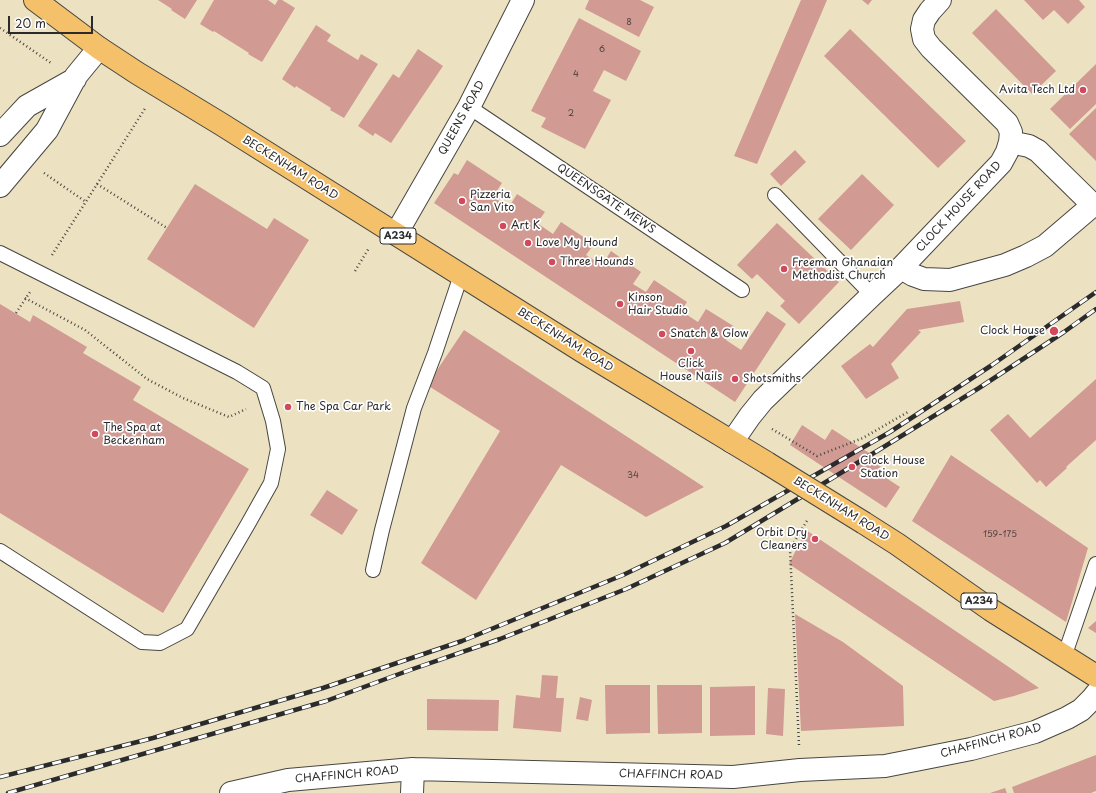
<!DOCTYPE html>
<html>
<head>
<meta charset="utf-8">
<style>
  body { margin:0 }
  #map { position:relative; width:1096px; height:793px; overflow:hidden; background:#ece2c1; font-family:"Playpen Sans",sans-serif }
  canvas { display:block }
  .scale { position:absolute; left:8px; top:16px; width:85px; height:18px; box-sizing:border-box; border:2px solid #2b2b2b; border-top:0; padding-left:5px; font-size:12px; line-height:14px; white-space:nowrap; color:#2b2b2b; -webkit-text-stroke:3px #fff; paint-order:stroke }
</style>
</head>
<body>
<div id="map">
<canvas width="1096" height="793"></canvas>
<div class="scale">20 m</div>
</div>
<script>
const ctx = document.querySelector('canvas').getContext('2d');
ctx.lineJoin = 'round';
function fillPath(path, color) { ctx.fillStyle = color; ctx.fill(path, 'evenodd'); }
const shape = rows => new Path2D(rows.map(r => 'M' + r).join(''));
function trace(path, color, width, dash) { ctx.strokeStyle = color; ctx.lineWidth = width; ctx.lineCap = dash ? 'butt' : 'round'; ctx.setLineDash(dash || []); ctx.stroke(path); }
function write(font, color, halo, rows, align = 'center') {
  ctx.font = font + ' "Playpen Sans",sans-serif'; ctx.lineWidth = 3.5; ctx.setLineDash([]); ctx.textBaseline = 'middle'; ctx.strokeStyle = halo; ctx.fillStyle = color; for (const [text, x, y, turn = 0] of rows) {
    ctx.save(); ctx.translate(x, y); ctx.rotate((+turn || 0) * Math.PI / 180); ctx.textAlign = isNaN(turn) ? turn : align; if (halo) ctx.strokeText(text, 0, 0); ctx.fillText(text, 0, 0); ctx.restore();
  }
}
fillPath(shape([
  [158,0,197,0,185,19,171,10,172,9],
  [214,0,268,0,275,5,278,0,282,0,295,8,262,62,248,54,249,53,214,31,213,32,200,24],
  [589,0,640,0,654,7,639,37,585,9],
  [801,0,827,0,757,164,734,156],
  [862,0,872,0,868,5],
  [1024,0,1079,0,1085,7,1068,24,1054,10,1043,20],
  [996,9,1056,71,1032,94,972,33],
  [579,18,641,51,626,81,604,70,593,91,611,100,585,149,541,127,546,118,531,111],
  [316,25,331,35,327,41,358,60,361,54,378,64,344,118,330,110,331,108,296,86,295,88,282,79],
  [850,29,966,141,938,168,824,56],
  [418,49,443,66,391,143,375,133,373,136,358,126,393,74,399,78],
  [1096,64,1096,104,1070,129,1050,109],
  [1096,108,1096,161,1069,134],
  [795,150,806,162,781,186,770,174],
  [467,160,502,183,493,197,509,207,517,194,545,212,537,223,553,234,561,222,594,244,586,255,602,265,611,251,641,272,633,284,646,292,654,280,687,302,681,311,698,322,706,309,735,327,726,340,741,350,767,311,786,324,735,402,434,203,454,173,458,175],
  [862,174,894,205,851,250,818,219],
  [195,184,267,229,274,218,309,240,254,328,147,259],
  [777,223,839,282,799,324,780,306,785,301,757,274,752,279,737,265],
  [960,301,964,322,918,330,921,332,891,364,899,378,866,399,841,366,870,344,873,347,907,309],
  [0,304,30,322,33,315,87,347,83,353,141,387,133,400,249,469,163,613,0,513],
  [464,330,704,487,646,517,561,465,476,600,421,563,500,431,427,385],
  [1096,379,1096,440,1066,467,1067,468,1046,487,1040,480,1037,483,990,430,1008,414,1030,438],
  [802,425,825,440,832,429,883,462,877,472,900,487,886,508,790,445],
  [951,455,1088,548,1066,622,912,521],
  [327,490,358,510,342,535,310,515],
  [806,530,1000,661,1039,688,1014,696,994,701,789,564],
  [795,614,843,642,903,686,904,726,801,731],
  [1096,621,1096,633,1088,628],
  [542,675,558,676,556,698,564,698,561,732,513,728,516,695,540,698],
  [605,685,650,685,650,733,606,734],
  [657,685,702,685,702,733,658,734],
  [755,686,755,735,710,736,710,687],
  [768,688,785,689,783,736,766,734],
  [580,697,592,700,588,721,576,719],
  [427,699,499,700,498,731,427,730],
  [1096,755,1096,791,1091,793,1014,793,1012,787],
  [1005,788,1007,793,990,793]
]), '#d19a92');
const service = shape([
  [469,107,742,290],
  [775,195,872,295],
  [0,253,237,372,263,388,273,421,278,449,271,483,248,524,187,629,160,643,142,642,0,551],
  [373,570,382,530,414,408,435,353,461,275],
  [1064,657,1096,564]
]);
const minor = shape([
  [0,135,27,106,75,79],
  [0,186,47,130,76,76,99,48],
  [396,234,469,107,523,0],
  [901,268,913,275,924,279,950,280,1005,265,1026,256,1045,246,1093,205,1038,151,1029,146,1010,142],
  [732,442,750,416,763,400,872,295,901,268,1001,163,1007,152,1010,142,1011,132,1007,123,931,48,924,39,922,29,924,20,930,11,940,0],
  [231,793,288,780,413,769,733,777,800,770,885,766,971,749,1035,732,1067,718,1081,710,1092,699,1096,694],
  [412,793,413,769]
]);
const primary = shape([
  [35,0,99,48,137,73,221,124,582,351,767,463],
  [864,523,897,544,991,610,1096,676]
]);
trace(service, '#484642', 16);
trace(minor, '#484642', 24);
trace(primary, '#484642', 24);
trace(shape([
  [0,28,51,63],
  [44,173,86,202],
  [97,184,167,228],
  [52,255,146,107],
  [355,271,369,248],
  [25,298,85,330,147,379,183,398,229,417,246,409],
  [16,313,30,292],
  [772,429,817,456,863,438,908,412],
  [799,745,790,549,808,519]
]), '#484642', 2.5, [1, 3]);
trace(service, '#fff', 14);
trace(minor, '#fff', 22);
trace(primary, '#f4c16a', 22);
const rail = shape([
  [0,777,153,738,323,688,462,641,623,575,726,526,890,432,992,365,1096,292],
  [8,793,326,701,410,670,500,639,626,589,725,543,882,448,979,388,1064,332,1096,309]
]);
trace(rail, '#2b2b2b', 4.5);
trace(rail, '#fff', 3, [9]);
const primaryBridge = shape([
  [767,463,864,523]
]);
trace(primaryBridge, '#484642', 24, []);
trace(primaryBridge, '#f4c16a', 22);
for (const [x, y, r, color] of [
  [1083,90,4,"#d1495b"],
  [462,201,4,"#d1495b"],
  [503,226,4,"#d1495b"],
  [528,243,4,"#d1495b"],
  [552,262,4,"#d1495b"],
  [784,269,4,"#d1495b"],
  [620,304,4,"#d1495b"],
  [1054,331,5,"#d1495b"],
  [662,334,4,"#d1495b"],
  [691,351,4,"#d1495b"],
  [735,379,4,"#d1495b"],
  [288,407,4,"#d1495b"],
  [95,434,4,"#d1495b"],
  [852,467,4,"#d1495b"],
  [815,539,4,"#d1495b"]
]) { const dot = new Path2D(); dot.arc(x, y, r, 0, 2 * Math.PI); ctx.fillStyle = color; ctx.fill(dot); trace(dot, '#fff', 1.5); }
write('9px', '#544745', null, [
  ["8",629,23],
  ["6",602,50],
  ["4",576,75],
  ["2",571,114],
  ["34",633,476],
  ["159-175",1000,535]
]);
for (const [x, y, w] of [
  [398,236,36],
  [979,601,36]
]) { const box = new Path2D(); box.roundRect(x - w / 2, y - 8, w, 16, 3); ctx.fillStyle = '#fff'; ctx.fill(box); trace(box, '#2b2b2b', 1); }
write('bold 10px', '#2b2b2b', null, [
  ["A234",398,236],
  ["A234",979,601]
]);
write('11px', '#2b2b2b', '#fff', [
  ["Avita Tech Ltd",1075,90,"right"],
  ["Pizzeria",470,195],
  ["San Vito",470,208],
  ["Art K",511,226],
  ["Love My Hound",536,243],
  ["Three Hounds",560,262],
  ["Freeman Ghanaian",792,263],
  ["Methodist Church",792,276],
  ["Kinson",628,298],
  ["Hair Studio",628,311],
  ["Clock House",1045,331,"right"],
  ["Snatch & Glow",670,334],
  ["Click",691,364,"center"],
  ["House Nails",691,377,"center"],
  ["Shotsmiths",743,379],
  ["The Spa Car Park",296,407],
  ["The Spa at",103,428],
  ["Beckenham",103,441],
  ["Clock House",860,461],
  ["Station",860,474],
  ["Orbit Dry",807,533,"right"],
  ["Cleaners",807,546,"right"]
], 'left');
write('11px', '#2b2b2b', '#fff', [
  ["QUEENS ROAD",462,118,-61],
  ["BECKENHAM ROAD",290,168,32],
  ["QUEENSGATE MEWS",606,199,34],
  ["CLOCK HOUSE ROAD",959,207,-47],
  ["BECKENHAM ROAD",565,340,32],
  ["BECKENHAM ROAD",841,509,32],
  ["CHAFFINCH ROAD",991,741,-15],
  ["CHAFFINCH ROAD",347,775,-5],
  ["CHAFFINCH ROAD",671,775,1]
]);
</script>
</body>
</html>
